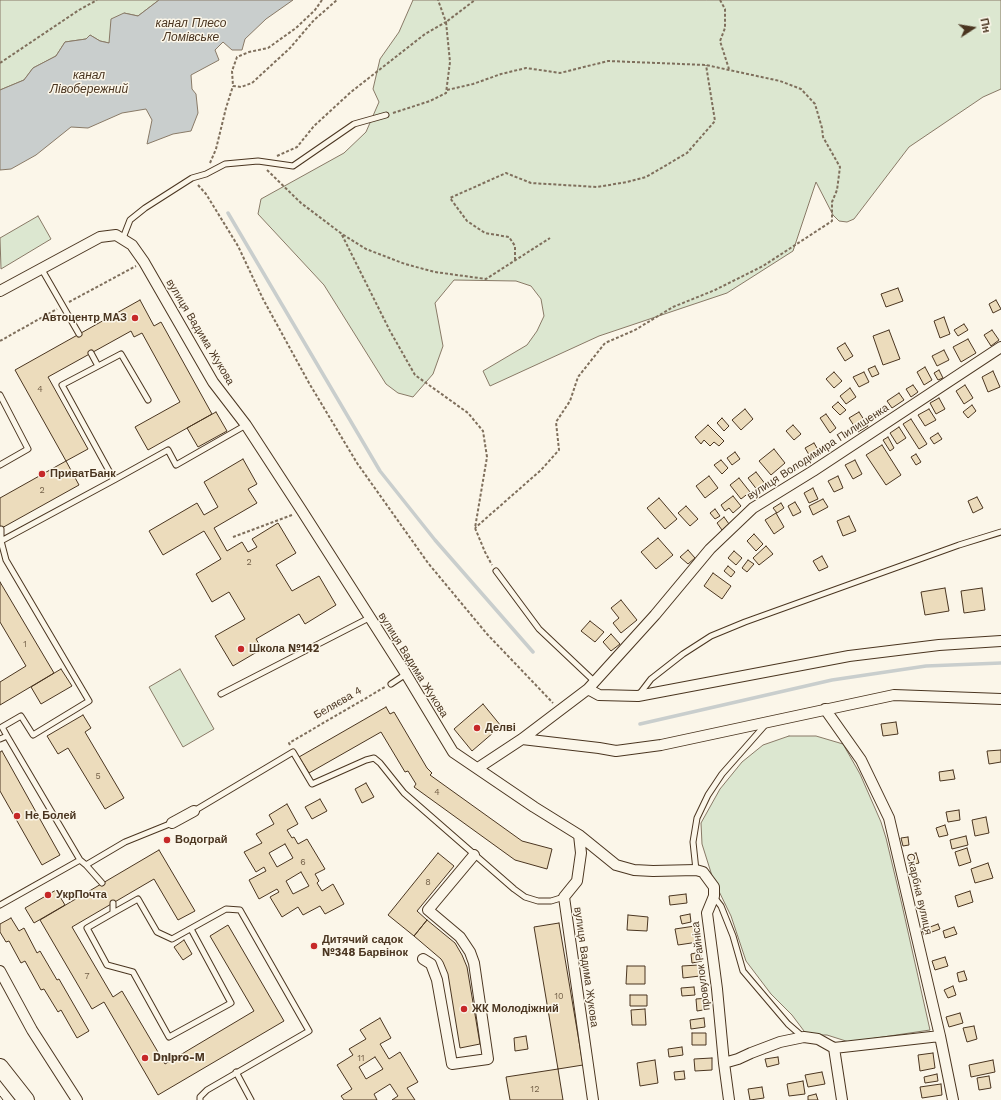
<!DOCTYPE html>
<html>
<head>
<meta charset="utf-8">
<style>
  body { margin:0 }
  #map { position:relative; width:1001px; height:1100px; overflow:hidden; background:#fbf6e9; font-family:"Work Sans",sans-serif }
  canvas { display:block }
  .north { position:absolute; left:953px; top:8px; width:40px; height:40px; -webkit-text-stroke:3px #fbf6e9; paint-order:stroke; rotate:78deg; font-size:11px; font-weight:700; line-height:16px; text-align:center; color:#4a3520 }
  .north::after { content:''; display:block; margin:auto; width:14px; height:18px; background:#4a3520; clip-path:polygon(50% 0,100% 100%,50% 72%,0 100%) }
</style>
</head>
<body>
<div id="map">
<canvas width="1001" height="1100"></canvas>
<div class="north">Пн</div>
</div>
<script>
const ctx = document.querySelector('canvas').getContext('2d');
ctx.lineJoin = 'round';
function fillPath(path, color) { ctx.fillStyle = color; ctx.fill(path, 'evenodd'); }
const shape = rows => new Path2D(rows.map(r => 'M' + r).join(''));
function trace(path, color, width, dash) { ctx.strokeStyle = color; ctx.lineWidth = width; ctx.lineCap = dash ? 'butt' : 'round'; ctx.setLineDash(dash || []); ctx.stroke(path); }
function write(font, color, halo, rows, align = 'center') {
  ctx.font = font + ' "Work Sans",sans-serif'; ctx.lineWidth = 3; ctx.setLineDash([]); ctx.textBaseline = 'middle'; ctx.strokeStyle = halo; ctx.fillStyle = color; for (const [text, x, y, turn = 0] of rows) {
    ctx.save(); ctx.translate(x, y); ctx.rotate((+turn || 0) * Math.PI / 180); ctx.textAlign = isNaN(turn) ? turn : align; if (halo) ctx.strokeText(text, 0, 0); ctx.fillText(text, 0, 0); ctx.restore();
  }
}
const green = shape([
  [0,0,159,0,138,16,124,13,109,43,100,41,90,35,86,39,65,42,56,56,33,68,24,80,0,90,0,0],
  [413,0,1001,0,1001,89,983,97,909,147,854,219,847,222,839,221,833,215,816,182,793,251,727,293,599,336,490,386,483,371,527,345,537,331,544,316,541,299,531,286,516,281,454,280,435,303,443,346,433,374,413,397,398,393,386,384,324,285,258,214,261,199,344,153,366,132,379,102,373,89,380,59,399,32,413,0],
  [38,216,51,239,1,269,0,238,38,216],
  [180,669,214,729,183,747,149,687,180,669],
  [789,736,816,736,843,744,860,774,881,822,886,838,902,905,930,1030,849,1042,827,1035,807,1035,792,1015,771,994,746,961,731,916,713,879,702,844,701,823,720,789,742,762,763,745,789,736]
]);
fillPath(green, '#dce7d0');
trace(green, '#887966', 1);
const water = shape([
  [159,0,293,0,266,19,245,39,242,50,232,50,223,42,215,50,219,60,191,75,192,89,196,94,198,113,191,131,173,134,147,144,152,120,146,109,122,113,88,128,71,127,36,155,11,169,0,170,0,90,24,80,33,68,56,56,65,42,86,39,90,35,100,41,109,43,111,19,124,13,138,16,159,0]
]);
fillPath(water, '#c9cecd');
trace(water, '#887966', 1);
trace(shape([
  [228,213,380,471,435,540,533,652],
  [640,724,832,680,926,666,1001,663]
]), '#c9cecd', 3.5);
const building = shape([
  [898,288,903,301,886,307,881,294,898,288],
  [140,300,154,326,161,322,212,414,148,450,135,427,180,402,142,333,134,337,131,331,48,377,88,449,66,461,15,370,140,300],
  [996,300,1001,309,993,313,989,304,996,300],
  [944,317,950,334,940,338,934,321,944,317],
  [964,324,968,330,958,336,954,330,964,324],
  [889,330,900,359,883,365,873,336,889,330],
  [992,330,999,340,991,346,984,335,992,330],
  [968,339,976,353,961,362,953,347,968,339],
  [845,343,853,356,845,361,837,348,845,343],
  [944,350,949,360,937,366,932,356,944,350],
  [875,366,879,374,872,377,868,369,875,366],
  [925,367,932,380,924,385,917,372,925,367],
  [939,370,943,378,938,380,934,373,939,370],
  [993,371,1000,387,988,392,982,377,993,371],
  [834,372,842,381,834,388,826,379,834,372],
  [864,372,869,382,859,387,853,377,864,372],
  [913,385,918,392,911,397,906,389,913,385],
  [965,385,973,398,964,404,956,391,965,385],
  [850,388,856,397,846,404,840,396,850,388],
  [899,393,904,400,892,408,887,401,899,393],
  [939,398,945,409,936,414,930,403,939,398],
  [838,402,846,410,840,415,832,407,838,402],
  [972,405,976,411,968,418,963,412,972,405],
  [745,409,753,419,741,430,732,420,745,409],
  [929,409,936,420,925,426,918,415,929,409],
  [216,412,227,431,198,447,187,428,216,412],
  [859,412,868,426,858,432,849,418,859,412],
  [826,414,836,428,830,433,820,418,826,414],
  [722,418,729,426,724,431,717,423,722,418],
  [911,419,927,444,919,449,903,424,911,419],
  [708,425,724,441,719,446,714,442,710,446,704,440,701,444,695,437,708,425],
  [793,425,801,434,794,440,786,431,793,425],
  [899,427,906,438,897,444,890,433,899,427],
  [938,433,942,439,934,444,930,438,938,433],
  [888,437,894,448,890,451,883,440,888,437],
  [814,443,820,453,811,458,805,448,814,443],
  [882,445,901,475,886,485,866,455,882,445],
  [774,449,785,463,771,475,759,461,774,449],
  [735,452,740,459,732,465,727,458,735,452],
  [916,454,921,462,916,465,911,457,916,454],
  [243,459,257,484,248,489,257,503,214,528,227,551,242,542,248,552,257,547,252,539,278,523,296,553,276,565,292,591,319,576,336,605,305,624,299,614,256,639,262,649,233,666,215,636,245,619,229,592,212,602,196,574,221,559,204,531,163,555,149,531,197,503,204,515,218,507,204,482,243,459],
  [721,460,728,468,722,474,714,465,721,460],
  [855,460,862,474,853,479,845,465,855,460],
  [66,461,79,485,0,529,0,498,66,461],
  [756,472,766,485,758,491,748,478,756,472],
  [709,476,718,488,705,498,696,486,709,476],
  [838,476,843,488,834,492,828,481,838,476],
  [739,478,750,492,741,499,730,485,739,478],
  [813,488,818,499,809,503,804,493,813,488],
  [733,496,741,506,733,513,729,508,725,511,721,505,733,496],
  [977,497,983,508,973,513,968,501,977,497],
  [659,498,677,519,665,529,647,508,659,498],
  [823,499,828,507,813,515,809,506,823,499],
  [795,502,801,512,793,516,788,506,795,502],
  [781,503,784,508,777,513,773,508,781,503],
  [686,506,698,519,690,526,678,513,686,506],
  [715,509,720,516,715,519,710,513,715,509],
  [776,513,784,527,774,534,765,520,776,513],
  [849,516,856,531,843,536,837,521,849,516],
  [724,517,729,524,722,530,717,523,724,517],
  [754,534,763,544,756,551,747,541,754,534],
  [658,538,673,555,656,569,641,552,658,538],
  [766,546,773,554,759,565,753,558,766,546],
  [688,550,695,558,688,564,680,557,688,550],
  [734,551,742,558,736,565,728,558,734,551],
  [822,556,828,567,819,571,813,561,822,556],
  [748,560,754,564,747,572,742,568,748,560],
  [728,566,735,572,731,577,724,571,728,566],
  [713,573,731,586,722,599,704,586,713,573],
  [0,582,54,673,0,705,0,682,26,666,0,622,0,582],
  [945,588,949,611,925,615,921,592,945,588],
  [982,588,985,610,964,613,961,591,982,588],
  [621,600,637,620,621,633,613,623,619,618,611,608,621,600],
  [590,621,604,632,595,642,581,631,590,621],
  [611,634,620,644,611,651,603,642,611,634],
  [61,669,72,686,41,704,31,687,61,669],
  [483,704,501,726,472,751,454,729,483,704],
  [386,707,390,714,394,712,427,768,432,773,430,775,522,841,552,849,547,869,515,860,414,787,416,784,408,771,405,772,381,732,309,773,299,757,386,707],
  [83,715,91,728,85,732,124,798,105,809,68,748,58,754,47,736,83,715],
  [896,722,898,734,883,736,881,724,896,722],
  [1001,750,1001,762,989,764,987,751,1001,750],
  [2,751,60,855,42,865,0,791,0,752,2,751],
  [953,770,955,779,940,781,939,772,953,770],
  [366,783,374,797,362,803,355,789,366,783],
  [320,799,327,811,312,819,305,807,320,799],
  [287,804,298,824,287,830,292,838,294,837,298,844,307,839,325,869,315,874,319,881,317,883,322,891,333,884,344,904,325,914,320,906,303,915,298,907,282,917,270,897,279,892,277,889,259,899,249,880,266,871,264,867,256,872,244,852,262,843,256,834,274,824,269,815,287,804],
  [285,844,293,858,277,867,269,853,285,844],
  [301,872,309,886,293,894,286,881,301,872],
  [959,810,960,820,948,822,946,812,959,810],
  [986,817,989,833,975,836,972,820,986,817],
  [945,825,948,835,939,837,936,828,945,825],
  [966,836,968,845,952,849,950,840,966,836],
  [908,837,909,845,903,846,901,838,908,837],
  [967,848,971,862,959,866,955,852,967,848],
  [159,850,195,911,178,920,154,879,72,927,113,997,122,991,165,1064,254,1011,210,936,228,925,284,1021,158,1095,104,1002,92,1009,40,920,159,850],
  [438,853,454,866,417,911,427,920,414,936,388,915,438,853],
  [916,853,919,863,910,865,907,855,916,853],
  [988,863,993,878,975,883,971,869,988,863],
  [56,890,65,905,34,923,25,908,56,890],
  [970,891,973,902,958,907,955,896,970,891],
  [686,894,687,903,670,905,669,896,686,894],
  [690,914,691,922,682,924,680,916,690,914],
  [628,915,648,917,647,931,627,930,628,915],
  [11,918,19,931,24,928,37,953,40,951,57,980,59,979,89,1031,77,1038,61,1010,58,1012,44,989,41,990,25,961,21,963,9,941,6,942,0,932,0,924,11,918],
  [427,920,455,943,462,955,467,967,480,1044,460,1048,448,974,443,962,441,959,414,936,427,920],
  [559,923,583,1065,558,1069,534,927,559,923],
  [938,924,940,929,924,935,922,930,938,924],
  [695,926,698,942,678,945,675,929,695,926],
  [954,927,957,934,945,938,943,931,954,927],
  [184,940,192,954,183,960,174,947,184,940],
  [700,952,702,961,692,963,691,954,700,952],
  [945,957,948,966,935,970,932,961,945,957],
  [699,965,700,976,683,978,682,966,699,965],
  [627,966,645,966,645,984,626,984,627,966],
  [964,971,967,980,959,982,957,973,964,971],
  [953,986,956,995,948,998,944,990,953,986],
  [694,987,695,995,682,996,681,988,694,987],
  [630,995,647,995,647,1006,630,1006,630,995],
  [708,998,709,1009,697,1011,696,999,708,998],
  [645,1009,646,1025,632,1025,631,1010,645,1009],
  [960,1013,963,1023,949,1027,946,1017,960,1013],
  [380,1018,391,1038,380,1044,389,1059,400,1052,418,1082,407,1088,415,1100,392,1100,398,1096,390,1084,374,1094,377,1100,344,1100,341,1096,352,1089,337,1065,353,1055,349,1049,366,1039,360,1030,380,1018],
  [375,1057,383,1069,366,1079,359,1067,375,1057],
  [704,1018,705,1027,691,1029,690,1020,704,1018],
  [974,1026,977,1039,967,1042,963,1028,974,1026],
  [692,1033,706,1033,706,1045,692,1045,692,1033],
  [526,1036,528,1049,515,1051,514,1038,526,1036],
  [682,1047,683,1055,669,1057,668,1049,682,1047],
  [933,1053,935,1068,920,1071,918,1055,933,1053],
  [778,1057,779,1064,767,1067,765,1059,778,1057],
  [712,1058,712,1070,695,1071,694,1059,712,1058],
  [655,1060,658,1083,640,1086,637,1063,655,1060],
  [993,1060,995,1072,971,1077,969,1065,993,1060],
  [558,1069,563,1100,510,1100,506,1077,558,1069],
  [684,1071,685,1079,675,1080,674,1072,684,1071],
  [822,1072,825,1084,808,1087,805,1075,822,1072],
  [937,1074,938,1081,925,1083,924,1077,937,1074],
  [989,1076,991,1088,979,1090,977,1078,989,1076],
  [803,1081,805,1094,789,1096,787,1084,803,1081],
  [941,1084,942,1095,922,1098,920,1087,941,1084],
  [762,1087,764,1098,750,1100,748,1089,762,1087],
  [816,1094,818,1100,808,1100,808,1096,816,1094]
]);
fillPath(building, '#ecdcbc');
trace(building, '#4a3520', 1);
const service = shape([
  [123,238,130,220,145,208,192,178,206,174,225,164,258,161,293,166,354,124,386,115],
  [41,268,79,334],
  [91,353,98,366],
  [0,395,28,449,0,465],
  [114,480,168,450,176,465,246,425],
  [1,529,1,541,6,560,89,701,33,735,21,716,2,727,7,736],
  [0,543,1,541,114,480,62,385,121,354,148,400],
  [496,571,539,629,595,682],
  [391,684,406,674],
  [221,694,369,618],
  [638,696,651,679,683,654,711,636,745,622,959,545,1001,532],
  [0,739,7,736,80,860],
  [194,811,293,752,312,784,366,760,374,758,380,763,404,793,514,889,525,897,538,901,551,901,564,897],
  [86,865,102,883],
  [696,870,693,842,697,818,708,795,722,774,766,724],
  [714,897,721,906,733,936,743,971,788,1024,803,1037],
  [113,903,113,913,138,899,157,932,172,939,226,909,240,910,309,1031,207,1090,200,1097,200,1100],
  [0,905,80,860,86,865,125,842,172,823],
  [113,913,87,928,107,965,133,972,169,1037,231,1003,191,929],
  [236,1072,251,1100]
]);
const minor = shape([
  [0,291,100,237,116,235,132,245,144,262,213,382,246,425,302,511,406,674,453,752,534,807,579,835,581,853,577,881,564,897,593,1100],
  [588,689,599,695,638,696,849,656,939,645,1001,641],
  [825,709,861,760,889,818,940,1036,953,1100],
  [522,739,599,748,616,751,661,745,894,695,1001,699],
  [478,768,522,739,588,689,655,615,710,549,753,508,813,471,1001,347],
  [172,823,194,811],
  [579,835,616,865,634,870,653,871,696,870,703,872,714,887,714,896,707,913,717,989,724,1063,729,1100],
  [423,959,431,964,437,980,452,1064,488,1059,474,963,470,952,460,937,428,910,474,855],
  [0,971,32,1030,77,1100],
  [834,1048,842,1100],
  [724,1063,738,1059,751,1053,780,1042,804,1037,818,1039,834,1048,940,1036]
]);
const trunk = shape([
  [0,1067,26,1100]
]);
trace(service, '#4a3520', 7);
trace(minor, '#4a3520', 12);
trace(trunk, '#4a3520', 18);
trace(shape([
  [322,0,315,10,296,28,268,48,249,52,237,57,232,71,233,86,241,87,252,83,290,48,314,20,337,0],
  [720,0,725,9,725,28,720,41,729,69],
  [0,63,79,10,97,0],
  [447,90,473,84,501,74,526,68,560,73,608,61,706,65,780,81,801,89,815,104,822,128,823,137,840,167,837,190,832,202,832,221,763,266,715,290,673,307,635,330,605,343,578,377,570,401,556,422,559,450,541,470,475,528],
  [393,113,430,101,446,93,450,62,446,22,475,0],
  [277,156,297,147,314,126,351,92,425,34,446,22,438,0],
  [210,163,216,149,226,108,233,86],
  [267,170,301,203,342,234,366,249,405,264,435,272,486,279,550,238],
  [198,185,206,194,238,246,263,299,309,383,357,463,428,563,487,634,553,703],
  [342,235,390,331,415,375,468,413,483,431,487,457,475,528,485,552,492,565],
  [515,260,515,246,509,237,485,233,467,221,450,198,506,173,531,183,597,187,627,182,646,177,687,153,715,121,706,65],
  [69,302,136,266],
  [0,341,57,309],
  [233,537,292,515],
  [290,745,289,743,385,687]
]), '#7f6f5c', 2, [3, 2]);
trace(service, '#fbf6e9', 5);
trace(minor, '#fbf6e9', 10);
trace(trunk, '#fbf6e9', 16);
trace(shape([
  [0,1096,3,1100]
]), '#4a3520', 1);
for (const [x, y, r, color] of [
  [135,318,4,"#c62828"],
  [42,474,4,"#c62828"],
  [241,649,4,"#c62828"],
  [477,728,4,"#c62828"],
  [17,816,4,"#c62828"],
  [167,840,4,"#c62828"],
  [48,895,4,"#c62828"],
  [314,946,4,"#c62828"],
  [464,1009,4,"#c62828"],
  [145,1058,4,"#c62828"]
]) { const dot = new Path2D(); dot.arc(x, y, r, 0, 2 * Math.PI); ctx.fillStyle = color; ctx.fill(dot); trace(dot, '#fbf6e9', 1.5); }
write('9px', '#725f47', null, [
  ["4",40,389],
  ["2",42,490],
  ["2",249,562],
  ["1",25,644],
  ["5",98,776],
  ["4",437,792],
  ["6",303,862],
  ["8",428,882],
  ["7",87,976],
  ["10",559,996],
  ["11",361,1058],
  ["12",535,1089]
]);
write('bold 11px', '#4a3520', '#fbf6e9', [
  ["Автоцентр МАЗ",127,318,"right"],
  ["ПриватБанк",50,474],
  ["Школа №142",249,649],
  ["Делві",485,728],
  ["Не Болей",25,816],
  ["Водограй",175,840],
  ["УкрПочта",56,895],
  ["Дитячий садок",322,940],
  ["№348 Барвінок",322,953],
  ["ЖК Молодіжний",472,1009],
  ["Dnipro-M",153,1058]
], 'left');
write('11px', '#4a3520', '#fbf6e9', [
  ["вулиця Вадима Жукова",200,332,59],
  ["вулиця Володимира Пилишенка",818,452,-33],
  ["вулиця Вадима Жукова",413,665,58],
  ["Беляєва 4",338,703,-30],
  ["Скарбна вулиця",919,894,77],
  ["провулок Райніса",701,966,-97],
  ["вулиця Вадима Жукова",586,967,82]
]);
write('italic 12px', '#4a3520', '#fbf6e9', [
  ["канал Плесо",191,23],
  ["Ломівське",191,37],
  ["канал",89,75],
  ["Лівобережний",89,89]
]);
</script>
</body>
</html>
